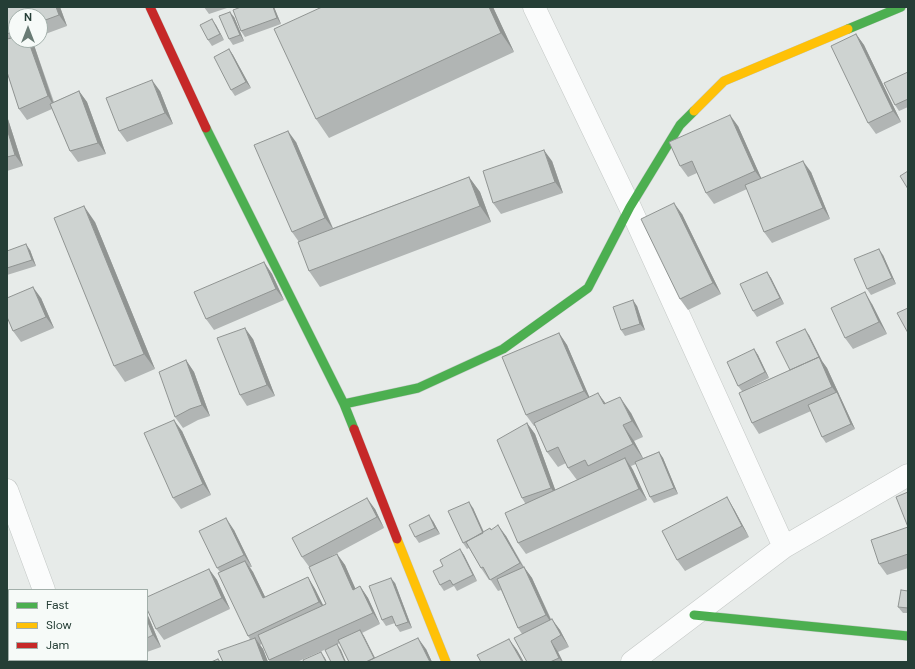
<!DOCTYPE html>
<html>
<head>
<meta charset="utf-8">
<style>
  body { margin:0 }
  #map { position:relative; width:915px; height:669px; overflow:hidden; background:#e7ebe9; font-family:"DM Sans",sans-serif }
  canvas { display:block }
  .frame { position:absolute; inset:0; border:8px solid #253e36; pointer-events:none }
  .legend { position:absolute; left:8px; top:589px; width:140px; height:72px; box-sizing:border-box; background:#f6faf8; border:1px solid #a2afaa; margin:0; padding:5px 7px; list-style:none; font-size:12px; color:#253e36 }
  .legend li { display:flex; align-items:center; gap:8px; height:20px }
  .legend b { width:20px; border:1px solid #a2afaa }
  .north { position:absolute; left:8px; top:8px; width:40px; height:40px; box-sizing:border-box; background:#f6faf8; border:1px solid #a2afaa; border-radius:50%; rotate:0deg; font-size:11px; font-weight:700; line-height:16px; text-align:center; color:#253e36 }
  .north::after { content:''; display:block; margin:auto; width:14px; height:18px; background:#697b75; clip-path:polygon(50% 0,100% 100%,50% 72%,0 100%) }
</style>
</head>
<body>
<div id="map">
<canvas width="915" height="669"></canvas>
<div class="frame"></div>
<ul class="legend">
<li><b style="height:5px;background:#4caf50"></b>Fast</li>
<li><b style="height:5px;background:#ffc107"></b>Slow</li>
<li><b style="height:5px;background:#c62828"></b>Jam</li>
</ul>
<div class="north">N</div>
</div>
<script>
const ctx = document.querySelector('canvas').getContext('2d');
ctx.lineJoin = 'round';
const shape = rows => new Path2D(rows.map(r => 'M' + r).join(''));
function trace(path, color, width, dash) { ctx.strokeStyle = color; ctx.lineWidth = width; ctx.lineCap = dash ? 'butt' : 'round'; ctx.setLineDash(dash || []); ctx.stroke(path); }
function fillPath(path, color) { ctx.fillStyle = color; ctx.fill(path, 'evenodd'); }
const street = shape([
  [534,7,630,207,784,547],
  [7,490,44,590],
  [70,660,71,662],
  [632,662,784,547,908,475]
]);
const fast = shape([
  [848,29,901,7],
  [206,128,344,404,354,429],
  [344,404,418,388,503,349,588,288,630,207,680,125,694,111],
  [694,615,908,636]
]);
const slow = shape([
  [694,111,724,81,848,29],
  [397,539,446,662]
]);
const jam = shape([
  [150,7,206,128],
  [354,429,397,539]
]);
trace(street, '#c4c8c6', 23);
trace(fast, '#c3c9c6', 10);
trace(slow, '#c3c9c6', 10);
trace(jam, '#c3c9c6', 10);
trace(street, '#fbfcfc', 22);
trace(fast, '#4caf50', 9);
trace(slow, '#ffc107', 9);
trace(jam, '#c62828', 9);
fillPath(shape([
  [7,7,60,7,67,26,40,36,40,16,16,16,16,40,30,40,34,45,54,102,79,91,87,102,106,154,78,162,70,151,52,109,27,120,19,109,7,72],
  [204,7,230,7,209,14],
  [241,7,274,7,281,24,245,37,241,31],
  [322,7,493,7,514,52,329,138,316,119],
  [234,17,244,41,233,45,229,39],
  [216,25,224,40,212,46,208,40],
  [856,34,864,45,901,122,876,134,868,123],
  [229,49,233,55,251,88,235,96,231,90],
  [908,72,908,107,899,111,895,105],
  [160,91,173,124,127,142,119,131],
  [7,116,23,166,7,171],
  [738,126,761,178,811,172,830,219,772,243,764,232,747,189,714,204,706,193,697,173,688,177,680,166],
  [296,142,333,228,469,177,480,192,491,222,320,287,309,271,299,242,292,232],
  [552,161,563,193,501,214,493,203],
  [682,214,721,294,688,310,680,299],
  [95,222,155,369,125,382,114,366],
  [30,250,36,266,7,275,7,251],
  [883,255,896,284,871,295,867,289],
  [264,262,272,274,284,300,214,330,206,319],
  [767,272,771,278,784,304,757,317,753,311],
  [41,298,54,328,21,342,13,331],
  [872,304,887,334,853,349,845,338],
  [637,306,645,330,625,336,621,330],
  [559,333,567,345,589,397,631,413,643,437,634,441,643,458,659,452,663,458,678,494,654,503,650,497,636,464,631,466,633,470,647,500,526,554,518,543,525,503,522,498,527,423,535,434,555,490,577,480,568,468,566,463,558,467,547,452,535,426,534,426,526,415],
  [809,335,822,361,827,368,855,429,826,443,822,437,811,411,759,434,752,423,742,391,738,386,754,349,758,355,769,378,745,390,790,370],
  [253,339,275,396,247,406,240,395],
  [186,360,194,372,210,416,198,420,183,428,175,417],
  [182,431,211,495,181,509,173,498],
  [473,508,484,532,491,529,506,536,524,567,532,578,551,619,560,630,569,647,558,652,563,662,527,662,522,634,518,628,501,590,498,591,490,579,489,580,481,568,469,548,467,549,463,543],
  [375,509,384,528,328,558,337,554,345,565,355,589,360,586,368,598,380,624,362,633,375,658,426,649,432,662,349,662,340,643,297,662,270,662,262,644,260,645,263,649,268,662,223,662,250,639,248,636,220,572,217,568,234,530,252,567,250,567,253,572,265,597,308,577,315,589,323,605,326,604,310,568,302,557],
  [734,509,749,537,685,571,677,560],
  [433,521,440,534,419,543,415,537],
  [908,527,908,568,887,575,879,564],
  [460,549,464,555,477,581,457,591,454,586,444,591,440,585,443,566],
  [209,569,217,580,230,609,164,640,156,629],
  [395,583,412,628,400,632,396,626,395,623,386,626,382,620],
  [908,591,908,613,903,613,898,607],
  [147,614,149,618,161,647,147,652],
  [111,660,129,660,124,662,113,662]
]), '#b1b5b4');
fillPath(shape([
  [56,7,60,7,67,26,59,15],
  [273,7,274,7,281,24,277,18],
  [489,7,493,7,514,52,501,33],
  [230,12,234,17,244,41,240,35],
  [212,19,216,25,224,40,220,34],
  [856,34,864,45,901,122,893,111],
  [28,40,30,40,34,45,55,108,48,96],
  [229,49,233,55,251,88,246,82],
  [152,80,160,91,173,124,165,113],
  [79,91,87,102,106,154,98,143],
  [730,115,738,126,763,182,755,171],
  [7,116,23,166,15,155,7,129],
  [288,131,296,142,333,229,325,218],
  [544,150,552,161,563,193,555,182],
  [803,161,811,172,830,219,823,208],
  [469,177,480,192,491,222,480,206],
  [674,203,682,214,721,294,713,283],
  [84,206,95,222,155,369,144,354],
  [26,244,30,250,36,266,32,260],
  [879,249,883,255,896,284,892,278],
  [264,262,272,274,284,300,276,289],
  [767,272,771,278,784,304,780,298],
  [33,287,41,298,54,328,46,317],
  [865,292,872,304,887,334,879,322],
  [633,300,637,306,645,330,640,324],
  [245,328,253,339,275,396,267,385],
  [805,329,809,335,822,361,827,368,855,429,851,424,838,395,832,387],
  [559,333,567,345,592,403,584,391],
  [754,349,758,355,769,378,765,372],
  [186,360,194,372,210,416,202,405],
  [598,393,609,408,604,404],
  [620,397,631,413,643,437,632,421],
  [174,420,182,431,211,495,203,484],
  [527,423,535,434,559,500,551,488],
  [623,425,634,441,644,460,633,444],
  [659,452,663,458,678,494,674,488],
  [625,458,633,470,647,500,639,489],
  [727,497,734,509,749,537,742,526],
  [367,498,375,509,384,528,377,517],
  [469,502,473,508,487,540,483,534],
  [429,515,433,521,440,534,435,528],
  [226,518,234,530,252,567,244,555],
  [498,525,506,536,526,572,524,567,532,578,554,627,546,615,527,573,520,563],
  [460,549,464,555,477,581,473,575],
  [337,554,345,565,361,601,353,590],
  [245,561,253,572,271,609,263,598],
  [209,569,217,580,230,609,222,598],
  [308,577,315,589,327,613,319,602],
  [391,578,395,583,412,628,408,622],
  [360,586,368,598,380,624,373,613],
  [147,614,149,618,161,647,153,635,147,620],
  [552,619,560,630,569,647,561,635],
  [360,630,364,636,377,662,375,659],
  [255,638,263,649,268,662,264,662],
  [418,638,426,649,432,662,430,662],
  [509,639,517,650,524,662,522,662],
  [551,641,558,652,563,662,562,662,559,658],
  [337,644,341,650,346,662,345,662],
  [321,652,325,658,327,662,326,662]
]), '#909492');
const building = shape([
  [7,7,56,7,59,15,40,22,40,16,16,16,16,30,7,34,7,7],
  [241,7,273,7,277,18,241,31,233,10,241,7],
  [322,7,489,7,501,33,316,119,274,29,322,7],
  [230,12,240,35,229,39,219,16,230,12],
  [212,19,220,34,208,40,200,25,212,19],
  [856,34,893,111,868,123,831,46,856,34],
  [16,37,16,40,28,40,48,96,19,109,7,72,7,39,16,37],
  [229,49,246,82,231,90,214,57,229,49],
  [908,72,908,99,895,105,884,83,908,72],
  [152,80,165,113,119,131,106,98,152,80],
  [79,91,98,143,70,151,50,104,79,91],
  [730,115,755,171,706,193,692,161,680,166,669,142,730,115],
  [7,129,15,155,7,157,7,129],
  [288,131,325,218,292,232,254,145,288,131],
  [544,150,555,182,493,203,483,171,544,150],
  [803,161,823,208,764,232,745,185,803,161],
  [908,171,908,189,900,176,908,171],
  [469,177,480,206,309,271,298,242,469,177],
  [674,203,713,283,680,299,641,219,674,203],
  [84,206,144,354,114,366,54,218,84,206],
  [26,244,32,260,7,268,7,251,26,244],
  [879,249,892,278,867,289,854,259,879,249],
  [264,262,276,289,206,319,194,292,264,262],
  [767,272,780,298,753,311,740,284,767,272],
  [33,287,46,317,13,331,7,317,7,298,33,287],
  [865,292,879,322,845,338,831,308,865,292],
  [633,300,640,324,621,330,613,307,633,300],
  [908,308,908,333,897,313,908,308],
  [245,328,267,385,240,395,217,338,245,328],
  [805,329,819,357,790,370,776,342,805,329],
  [559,333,584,391,526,415,502,357,559,333],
  [754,349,765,372,738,386,727,362,754,349],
  [819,357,832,387,752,423,739,393,819,357],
  [186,360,202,405,190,409,175,417,159,372,186,360],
  [837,392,851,424,822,437,808,405,837,392],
  [598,393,604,404,620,397,632,421,623,425,633,444,588,466,585,460,568,468,558,447,547,452,534,423,598,393],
  [174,420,203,484,173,498,144,433,174,420],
  [527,423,551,488,522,498,497,440,527,423],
  [659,452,674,488,650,497,635,462,659,452],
  [625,458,639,489,518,543,505,513,625,458],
  [908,492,908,527,896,497,908,492],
  [727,497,742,526,677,560,662,531,727,497],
  [367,498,377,517,302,557,292,538,367,498],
  [469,502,483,533,463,543,448,511,469,502],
  [429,515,435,528,415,537,409,525,429,515],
  [226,518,244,555,217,568,199,531,226,518],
  [498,525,520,563,490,580,483,567,481,568,466,542,490,528,491,530,498,525],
  [908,527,908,554,879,564,871,540,908,527],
  [460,549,473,575,453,585,450,580,440,585,433,571,443,566,440,560,460,549],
  [337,554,353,590,360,586,373,613,269,660,258,635,326,604,309,567,337,554],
  [245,561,263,598,308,577,319,602,248,636,218,573,245,561],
  [524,567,546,615,518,628,497,579,524,567],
  [209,569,222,598,156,629,147,609,147,597,209,569],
  [391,578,408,622,396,626,392,616,382,620,369,586,391,578],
  [901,590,908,591,908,608,898,607,901,590],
  [552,619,561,635,551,641,559,658,550,662,527,662,514,638,552,619],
  [147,620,153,635,147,638,147,620],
  [360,630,374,658,366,662,349,662,338,640,360,630],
  [255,638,264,662,223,662,218,651,255,638],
  [418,638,430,662,366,662,418,638],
  [509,639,522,662,481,662,477,655,509,639],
  [337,644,345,662,331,662,325,650,337,644],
  [321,652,326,662,304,662,303,660,321,652],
  [218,659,220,662,211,662,218,659]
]);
fillPath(building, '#ced3d1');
trace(building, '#909492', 1);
</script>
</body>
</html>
